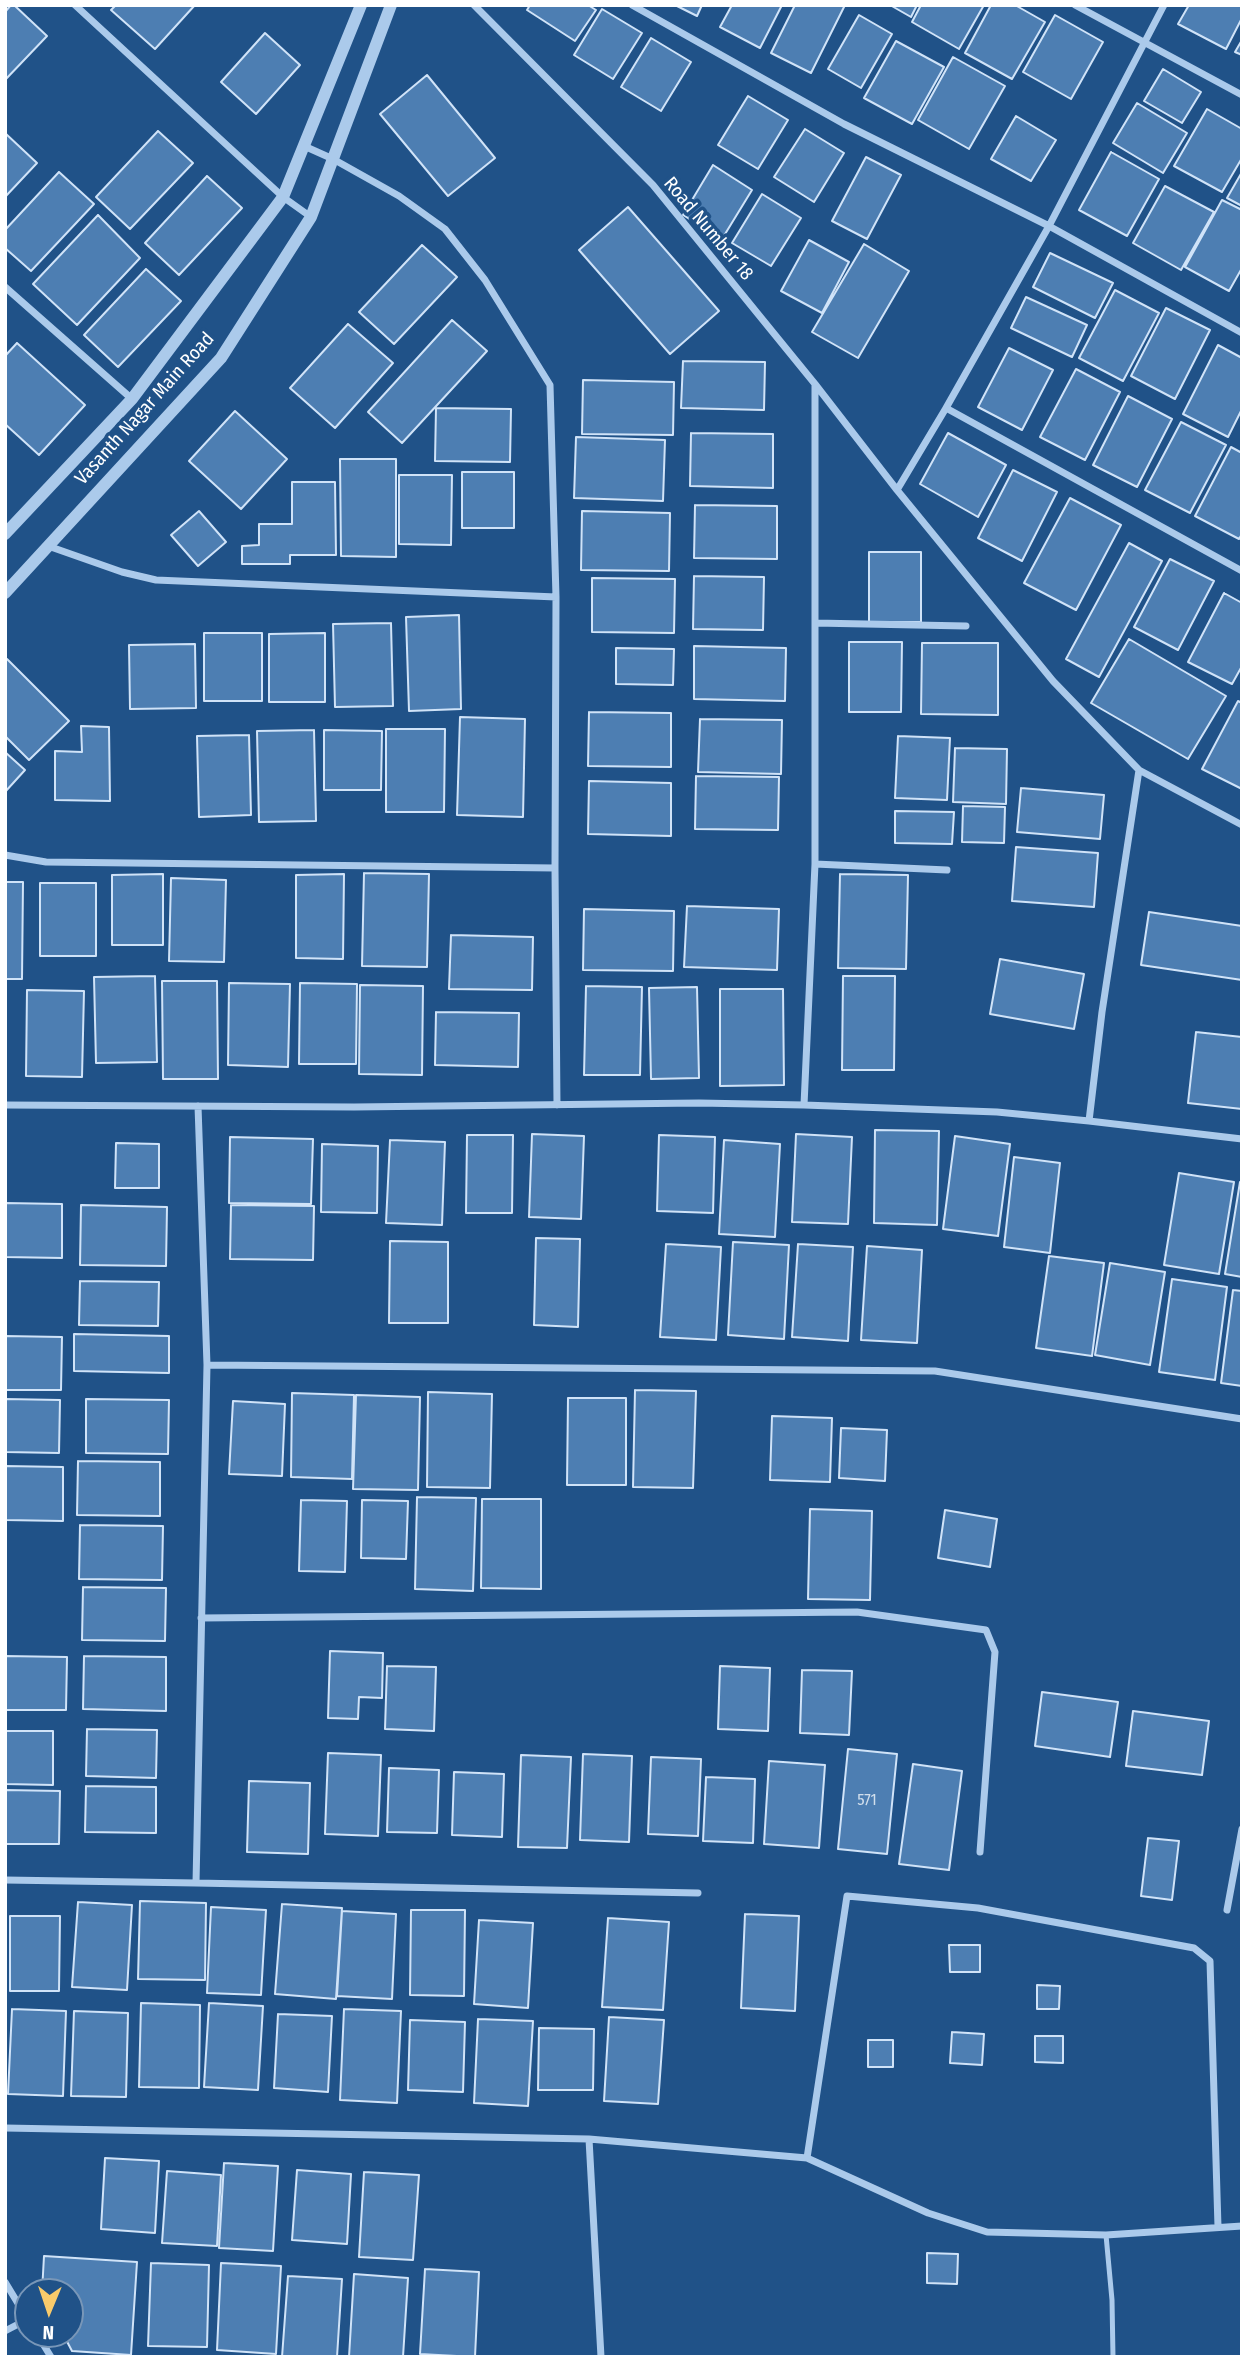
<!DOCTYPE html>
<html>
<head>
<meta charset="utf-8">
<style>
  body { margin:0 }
  #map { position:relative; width:1247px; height:2362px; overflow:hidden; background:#205288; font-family:"Fira Sans Condensed",sans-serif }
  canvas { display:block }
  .frame { position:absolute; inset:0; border:7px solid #fff; pointer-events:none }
  .north { position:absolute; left:14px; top:2278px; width:70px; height:70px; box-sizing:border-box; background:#205288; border:2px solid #7997b8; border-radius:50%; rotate:182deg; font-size:19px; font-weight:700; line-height:28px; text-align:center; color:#fff }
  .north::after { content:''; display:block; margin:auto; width:24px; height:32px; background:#f8ca6b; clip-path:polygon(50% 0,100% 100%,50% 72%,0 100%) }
</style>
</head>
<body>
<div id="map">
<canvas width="1247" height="2362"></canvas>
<div class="frame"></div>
<div class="north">N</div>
</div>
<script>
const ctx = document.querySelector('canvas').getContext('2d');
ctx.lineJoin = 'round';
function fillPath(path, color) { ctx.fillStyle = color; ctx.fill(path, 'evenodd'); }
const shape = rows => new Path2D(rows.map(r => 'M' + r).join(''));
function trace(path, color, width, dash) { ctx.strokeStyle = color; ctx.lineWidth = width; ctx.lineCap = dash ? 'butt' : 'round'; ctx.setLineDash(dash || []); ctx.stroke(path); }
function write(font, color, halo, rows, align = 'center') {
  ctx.font = font + ' "Fira Sans Condensed",sans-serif'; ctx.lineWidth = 7; ctx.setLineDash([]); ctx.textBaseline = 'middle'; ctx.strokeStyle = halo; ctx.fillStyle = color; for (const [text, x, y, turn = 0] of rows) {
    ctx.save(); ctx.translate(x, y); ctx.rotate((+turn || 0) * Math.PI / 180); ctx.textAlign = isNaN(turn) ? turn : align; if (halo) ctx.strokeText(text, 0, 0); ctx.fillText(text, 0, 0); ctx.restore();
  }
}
const building = shape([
  [11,5,14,5,47,36,5,80,5,12,11,5],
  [116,5,195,5,155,49,111,10,116,5],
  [530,5,588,5,596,10,575,41,527,10,530,5],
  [675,5,702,5,697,16,675,5],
  [732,5,782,5,760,48,720,27,732,5],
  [795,5,845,5,811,73,771,53,795,5],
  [890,5,917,5,911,17,890,5],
  [921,5,984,5,959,49,912,22,921,5],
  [991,5,1015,5,1045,22,1012,79,965,53,991,5],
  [1189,5,1242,5,1242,18,1226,49,1178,24,1189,5],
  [602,9,642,33,613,79,574,55,602,9],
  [859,15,892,34,861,88,828,69,859,15],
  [1055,15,1103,42,1071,99,1023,72,1055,15],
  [265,33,300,65,256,114,221,82,265,33],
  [651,38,691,62,661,111,621,87,651,38],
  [1242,40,1242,55,1235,52,1242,40],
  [896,41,944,67,912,124,864,98,896,41],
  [953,57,1005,86,969,149,918,120,953,57],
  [1163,69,1201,92,1182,123,1144,101,1163,69],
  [427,75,495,158,448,196,380,114,427,75],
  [748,96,788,120,758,169,718,145,748,96],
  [1137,103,1187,133,1163,173,1113,143,1137,103],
  [1207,109,1242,129,1242,158,1222,192,1174,166,1207,109],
  [1016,116,1056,140,1031,181,991,159,1016,116],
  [805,129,844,153,814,202,774,177,805,129],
  [158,131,193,163,130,229,96,197,158,131],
  [5,133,37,163,5,197,5,133],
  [1111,152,1159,179,1127,236,1079,210,1111,152],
  [866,157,901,175,867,239,832,221,866,157],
  [713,165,752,190,722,239,683,215,713,165],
  [59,172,94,204,31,271,5,248,5,230,59,172],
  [1242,172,1242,206,1227,198,1242,172],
  [207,176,242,208,179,275,145,243,207,176],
  [1165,186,1214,212,1181,270,1133,243,1165,186],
  [762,194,801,218,771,266,732,243,762,194],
  [1222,200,1242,210,1242,268,1229,291,1185,267,1222,200],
  [628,207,719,311,670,354,579,250,628,207],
  [98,215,140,258,77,325,33,284,98,215],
  [809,240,849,262,822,313,781,291,809,240],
  [864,244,909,271,858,358,812,332,864,244],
  [422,245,457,277,394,344,359,312,422,245],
  [1050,253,1113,283,1095,318,1033,287,1050,253],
  [146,269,181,301,118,367,84,335,146,269],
  [1115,290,1159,313,1123,381,1079,358,1115,290],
  [1026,297,1087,325,1072,357,1011,328,1026,297],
  [1166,308,1210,330,1175,399,1131,376,1166,308],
  [452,320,487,351,402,443,368,412,452,320],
  [348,324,393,363,335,428,290,388,348,324],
  [17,343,85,405,39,455,5,424,5,356,17,343],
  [1218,345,1242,358,1242,409,1228,437,1183,414,1218,345],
  [1009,348,1053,370,1022,430,978,407,1009,348],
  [683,361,765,362,764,410,681,408,683,361],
  [1076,369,1120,392,1085,460,1040,437,1076,369],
  [583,380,674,382,673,435,582,434,583,380],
  [1128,396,1172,419,1137,487,1093,465,1128,396],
  [436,408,511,409,510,462,435,461,436,408],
  [235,411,287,459,241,509,189,461,235,411],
  [1181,422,1226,445,1190,513,1145,490,1181,422],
  [691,433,773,434,773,488,690,486,691,433],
  [948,433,1006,465,978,517,920,484,948,433],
  [576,437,665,440,663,501,574,498,576,437],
  [1231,447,1242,453,1242,534,1239,539,1195,516,1231,447],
  [340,459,396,459,396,557,341,556,340,459],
  [1013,470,1057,492,1022,561,978,538,1013,470],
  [462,472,514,472,514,528,462,528,462,472],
  [399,475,452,475,451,545,399,544,399,475],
  [292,482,335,482,336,555,290,555,290,564,242,564,242,546,259,545,259,524,292,524,292,482],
  [1070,498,1121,525,1076,610,1024,583,1070,498],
  [695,505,777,506,777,559,694,558,695,505],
  [199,511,226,542,198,566,171,535,199,511],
  [582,511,670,513,669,571,581,570,582,511],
  [1129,543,1162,561,1099,677,1066,659,1129,543],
  [869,552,921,552,921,622,869,622,869,552],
  [1170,559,1214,581,1178,650,1134,627,1170,559],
  [694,576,764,577,763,630,693,629,694,576],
  [592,578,675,579,674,633,592,632,592,578],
  [1224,593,1242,603,1242,666,1232,684,1188,662,1224,593],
  [459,615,461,709,409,711,406,617,459,615],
  [391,623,393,706,335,707,333,624,391,623],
  [204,633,262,633,262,701,204,701,204,633],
  [325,633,325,702,269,702,269,634,325,633],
  [1129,639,1226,696,1188,759,1091,703,1129,639],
  [849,642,902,642,901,712,849,712,849,642],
  [922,643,998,643,998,715,921,714,922,643],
  [195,644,196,708,130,709,129,645,195,644],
  [694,646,786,648,785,701,694,699,694,646],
  [616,648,674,649,673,685,616,684,616,648],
  [7,659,69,721,29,760,5,736,5,660,7,659],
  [1238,701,1242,703,1242,789,1202,769,1238,701],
  [589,712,671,713,671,767,588,766,589,712],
  [460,717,525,719,523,817,457,815,460,717],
  [700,719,782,720,781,774,698,772,700,719],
  [81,726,109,727,110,801,55,800,55,751,82,752,81,726],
  [386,729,445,729,444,812,386,812,386,729],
  [314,730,316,821,259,822,257,731,314,730],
  [324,730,382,731,381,790,324,790,324,730],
  [249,735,251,815,199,817,197,736,249,735],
  [898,736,950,738,947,800,895,798,898,736],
  [955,748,1007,749,1006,804,953,802,955,748],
  [5,752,25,770,5,792,5,752],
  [696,776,779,777,778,830,695,829,696,776],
  [589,781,671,783,671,836,588,834,589,781],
  [1021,788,1104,795,1100,839,1017,832,1021,788],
  [963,806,1005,807,1004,843,962,842,963,806],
  [895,811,954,812,952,844,895,843,895,811],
  [1016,847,1098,853,1094,907,1012,901,1016,847],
  [364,873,429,874,427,967,362,966,364,873],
  [163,874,163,945,112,945,112,875,163,874],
  [344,874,343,959,296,958,296,875,344,874],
  [840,874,908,875,906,969,838,968,840,874],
  [171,878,226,880,224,962,169,961,171,878],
  [5,882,23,882,22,979,5,979,5,882],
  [40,883,96,883,96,956,40,956,40,883],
  [687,906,779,909,777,970,684,967,687,906],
  [584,909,674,911,673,971,583,970,584,909],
  [1149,912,1242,926,1242,980,1141,965,1149,912],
  [451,935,533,937,532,990,449,989,451,935],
  [1000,959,1084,974,1074,1029,990,1014,1000,959],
  [155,976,157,1062,96,1063,94,977,155,976],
  [843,976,895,976,894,1070,842,1070,843,976],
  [162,981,217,981,218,1079,163,1079,162,981],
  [229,983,290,984,288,1067,228,1065,229,983],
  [300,983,357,984,356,1064,299,1064,300,983],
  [360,985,423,986,422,1075,359,1074,360,985],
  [586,986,642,987,640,1075,584,1075,586,986],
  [697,987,699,1078,651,1079,649,988,697,987],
  [720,989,783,989,784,1085,720,1086,720,989],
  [27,990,84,991,82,1077,26,1076,27,990],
  [436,1012,519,1013,518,1067,435,1065,436,1012],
  [1196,1032,1242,1037,1242,1109,1188,1103,1196,1032],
  [875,1130,939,1131,937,1225,874,1223,875,1130],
  [532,1134,584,1136,581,1219,529,1217,532,1134],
  [796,1134,852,1137,848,1224,792,1222,796,1134],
  [467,1135,513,1135,512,1213,466,1213,467,1135],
  [659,1135,715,1137,713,1213,657,1211,659,1135],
  [955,1136,1010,1144,998,1236,943,1229,955,1136],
  [230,1137,313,1139,311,1204,229,1203,230,1137],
  [390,1140,445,1142,442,1225,386,1223,390,1140],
  [724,1140,780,1144,775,1237,719,1234,724,1140],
  [116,1143,159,1144,159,1188,115,1188,116,1143],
  [322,1144,378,1146,377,1213,321,1212,322,1144],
  [1014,1157,1060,1163,1050,1253,1004,1247,1014,1157],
  [1179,1173,1234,1182,1219,1274,1164,1265,1179,1173],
  [1240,1182,1242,1182,1242,1277,1225,1274,1240,1182],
  [5,1203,62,1204,62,1258,5,1257,5,1203],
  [81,1205,167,1207,166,1266,80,1265,81,1205],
  [231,1205,314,1206,313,1260,230,1259,231,1205],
  [536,1238,580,1239,578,1327,534,1325,536,1238],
  [390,1241,448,1242,448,1323,389,1323,390,1241],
  [733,1242,789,1245,784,1339,728,1335,733,1242],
  [666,1244,721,1247,716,1340,660,1337,666,1244],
  [798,1244,853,1247,848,1341,792,1337,798,1244],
  [867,1246,922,1250,917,1343,861,1340,867,1246],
  [1049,1256,1104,1263,1092,1356,1036,1348,1049,1256],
  [1110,1263,1165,1272,1150,1365,1095,1355,1110,1263],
  [1172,1279,1227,1287,1215,1380,1159,1372,1172,1279],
  [80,1281,159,1282,158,1326,79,1325,80,1281],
  [1233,1290,1242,1291,1242,1386,1221,1383,1233,1290],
  [74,1334,169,1336,169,1373,74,1371,74,1334],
  [5,1336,62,1337,61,1390,5,1390,5,1336],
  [635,1390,696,1391,693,1488,633,1487,635,1390],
  [428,1392,492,1394,490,1488,427,1487,428,1392],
  [292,1393,354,1395,352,1479,291,1477,292,1393],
  [356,1395,420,1397,418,1490,353,1489,356,1395],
  [568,1398,626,1398,626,1485,567,1485,568,1398],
  [5,1399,60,1400,59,1453,5,1452,5,1399],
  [86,1399,169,1400,168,1454,86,1453,86,1399],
  [233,1401,285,1404,282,1476,229,1474,233,1401],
  [772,1416,832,1418,830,1482,770,1480,772,1416],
  [841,1428,887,1430,885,1481,839,1478,841,1428],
  [78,1461,160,1462,160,1516,77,1515,78,1461],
  [5,1466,63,1467,63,1521,5,1520,5,1466],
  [417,1497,476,1498,473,1591,415,1589,417,1497],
  [482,1499,541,1499,541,1589,481,1588,482,1499],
  [301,1500,347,1501,345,1572,299,1571,301,1500],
  [362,1500,408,1501,406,1559,361,1558,362,1500],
  [810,1509,872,1511,870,1600,808,1599,810,1509],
  [945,1510,997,1519,990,1567,938,1558,945,1510],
  [80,1525,163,1526,162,1580,79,1579,80,1525],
  [83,1587,166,1588,165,1641,82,1640,83,1587],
  [330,1651,383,1653,382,1698,359,1697,358,1719,328,1718,330,1651],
  [5,1656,67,1657,66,1710,5,1710,5,1656],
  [84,1656,166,1657,166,1711,83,1709,84,1656],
  [387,1666,436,1667,434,1731,385,1729,387,1666],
  [720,1666,770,1668,768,1731,718,1729,720,1666],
  [802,1670,852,1671,849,1735,800,1733,802,1670],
  [1042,1692,1118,1702,1110,1757,1035,1746,1042,1692],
  [1133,1711,1209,1721,1202,1775,1126,1766,1133,1711],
  [87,1729,157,1730,156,1778,86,1776,87,1729],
  [5,1731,53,1731,53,1785,5,1784,5,1731],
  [848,1749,897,1754,887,1854,838,1849,848,1749],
  [328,1753,381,1755,378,1836,325,1834,328,1753],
  [583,1754,632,1756,629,1842,580,1840,583,1754],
  [521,1755,571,1757,567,1848,518,1847,521,1755],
  [651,1757,701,1759,698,1836,648,1834,651,1757],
  [769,1761,825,1765,819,1848,764,1844,769,1761],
  [913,1764,962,1771,949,1870,899,1864,913,1764],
  [389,1768,439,1770,437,1833,387,1832,389,1768],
  [454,1772,504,1774,502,1837,452,1835,454,1772],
  [706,1777,755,1779,753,1843,703,1841,706,1777],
  [249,1781,310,1783,308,1854,247,1852,249,1781],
  [86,1786,156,1787,156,1833,85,1832,86,1786],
  [5,1790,60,1791,59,1844,5,1844,5,1790],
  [1148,1838,1179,1841,1172,1900,1141,1896,1148,1838],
  [140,1901,206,1903,205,1980,138,1979,140,1901],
  [78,1902,132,1905,127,1990,72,1987,78,1902],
  [282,1904,342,1908,336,1999,275,1994,282,1904],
  [211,1907,266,1910,261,1995,207,1993,211,1907],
  [411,1910,465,1910,464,1996,410,1995,411,1910],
  [342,1911,396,1914,392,1999,337,1996,342,1911],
  [745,1914,799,1916,795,2011,741,2008,745,1914],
  [10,1916,60,1916,59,1991,10,1991,10,1916],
  [608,1918,669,1922,663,2010,602,2007,608,1918],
  [479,1920,533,1923,528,2008,474,2004,479,1920],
  [949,1945,980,1945,980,1972,950,1972,949,1945],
  [1037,1985,1060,1986,1059,2009,1037,2009,1037,1985],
  [141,2003,200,2005,199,2088,139,2087,141,2003],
  [209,2003,263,2006,258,2090,204,2087,209,2003],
  [12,2009,66,2011,63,2096,8,2094,12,2009],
  [344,2009,401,2011,397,2103,340,2100,344,2009],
  [74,2011,128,2013,126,2097,71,2096,74,2011],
  [278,2014,332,2016,328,2092,274,2088,278,2014],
  [609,2017,664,2020,658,2104,604,2101,609,2017],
  [478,2019,533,2021,528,2106,474,2103,478,2019],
  [410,2020,465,2022,463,2092,408,2090,410,2020],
  [539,2028,594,2029,593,2090,538,2090,539,2028],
  [952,2032,984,2034,982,2065,950,2063,952,2032],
  [1035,2036,1063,2036,1063,2063,1035,2062,1035,2036],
  [868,2040,893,2040,893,2067,868,2067,868,2040],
  [105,2158,159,2161,155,2233,101,2229,105,2158],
  [224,2163,278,2166,273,2251,219,2248,224,2163],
  [297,2170,351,2174,347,2244,292,2240,297,2170],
  [167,2171,221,2175,217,2246,162,2243,167,2171],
  [364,2172,419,2175,413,2260,359,2257,364,2172],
  [927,2253,958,2254,957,2284,927,2283,927,2253],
  [44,2256,137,2262,131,2355,72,2351,63,2334,70,2334,70,2292,42,2292,44,2256],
  [151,2263,209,2265,207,2347,148,2346,151,2263],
  [221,2263,281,2266,276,2354,217,2350,221,2263],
  [425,2269,479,2272,475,2357,420,2354,425,2269],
  [354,2274,408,2278,403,2357,349,2357,354,2274],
  [288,2276,342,2279,337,2357,282,2357,288,2276]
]);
fillPath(building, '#4d7eb2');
trace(building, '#d0e3f8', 2);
trace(shape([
  [1106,2235,1112,2300,1113,2357]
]), '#abcaeb', 5);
trace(shape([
  [75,5,283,197,311,217],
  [474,5,653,185,815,384,897,490,1053,681,1139,770],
  [632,5,844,124,1049,226,1242,333],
  [1075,5,1242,95],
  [304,146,333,159,399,196,445,229,485,280,550,385,556,597,555,868,557,1105],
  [5,287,132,399],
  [946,408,1242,571],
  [897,490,946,408,1049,226,1164,5],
  [48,546,122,572,156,580,556,597],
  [815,623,966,626],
  [1242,825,1139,770,1102,1012,1089,1121,1242,1139],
  [5,855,46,862,555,868],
  [815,864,947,870],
  [5,1105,354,1107,699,1103,804,1105,997,1112,1089,1121],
  [804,1105,815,864,815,385],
  [207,1365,935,1371,1242,1419],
  [201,1618,857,1612,986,1630,995,1652,980,1852],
  [5,1880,196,1883,207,1365,198,1106],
  [196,1883,698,1893],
  [1227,1910,1242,1829],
  [5,2128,589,2139,807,2158,928,2213,987,2232,1106,2235,1242,2226],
  [589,2139,601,2357],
  [807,2158,847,1896,978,1908,1194,1948,1210,1961,1218,2227],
  [5,2282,28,2320],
  [5,2331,28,2319],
  [37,2334,51,2357]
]), '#abcaeb', 7);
trace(shape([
  [5,534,132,399,283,197,361,5],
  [5,593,221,358,311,217,391,5]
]), '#abcaeb', 12);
write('16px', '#d2dfec', null, [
  ["571",867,1801]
]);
write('19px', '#fff', '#205288', [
  ["Road Number 18",708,229,50],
  ["Vasanth Nagar Main Road",145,409,-48]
]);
</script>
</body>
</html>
